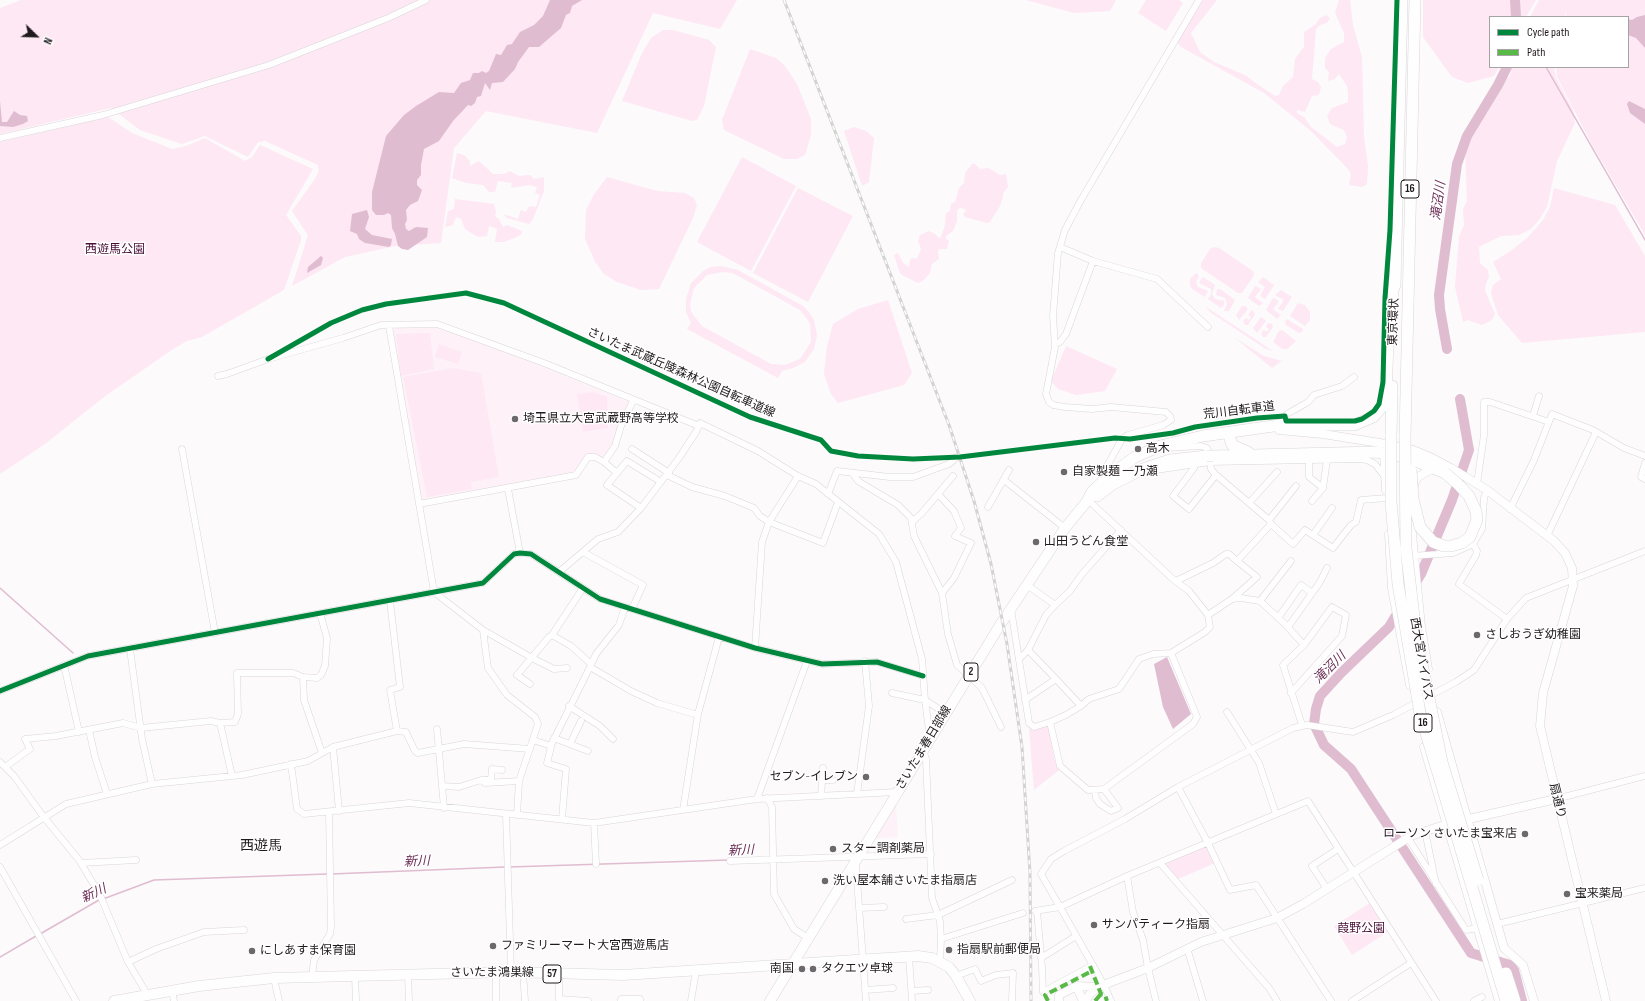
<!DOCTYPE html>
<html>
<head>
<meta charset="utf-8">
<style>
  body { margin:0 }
  #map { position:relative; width:1645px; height:1001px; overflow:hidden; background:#fcfafb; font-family:"Sofia Sans Condensed",sans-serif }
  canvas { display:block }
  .legend { position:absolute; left:1489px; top:16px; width:140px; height:52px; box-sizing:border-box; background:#fff; border:1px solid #a6a3a5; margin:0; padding:5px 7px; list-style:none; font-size:12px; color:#201a1d }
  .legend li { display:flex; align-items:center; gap:8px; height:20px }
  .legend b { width:20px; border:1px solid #a6a3a5 }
  .north { position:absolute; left:16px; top:16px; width:40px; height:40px; -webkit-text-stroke:3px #fff; paint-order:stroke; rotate:113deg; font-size:11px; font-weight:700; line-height:16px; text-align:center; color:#201a1d }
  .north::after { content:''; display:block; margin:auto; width:14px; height:18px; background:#201a1d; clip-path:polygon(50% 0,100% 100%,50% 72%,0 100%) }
</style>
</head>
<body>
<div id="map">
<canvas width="1645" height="1001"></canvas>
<ul class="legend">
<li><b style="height:5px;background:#00873e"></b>Cycle path</li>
<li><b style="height:5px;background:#58b947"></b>Path</li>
</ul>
<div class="north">N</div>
</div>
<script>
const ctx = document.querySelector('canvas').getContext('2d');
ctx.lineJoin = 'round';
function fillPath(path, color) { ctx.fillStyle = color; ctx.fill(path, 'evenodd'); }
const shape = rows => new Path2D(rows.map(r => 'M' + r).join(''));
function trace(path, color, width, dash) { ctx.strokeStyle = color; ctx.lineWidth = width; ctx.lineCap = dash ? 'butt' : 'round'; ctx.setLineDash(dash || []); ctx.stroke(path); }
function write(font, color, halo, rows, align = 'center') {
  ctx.font = font + ' "Sofia Sans Condensed","Noto Sans JP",sans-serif'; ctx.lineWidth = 3; ctx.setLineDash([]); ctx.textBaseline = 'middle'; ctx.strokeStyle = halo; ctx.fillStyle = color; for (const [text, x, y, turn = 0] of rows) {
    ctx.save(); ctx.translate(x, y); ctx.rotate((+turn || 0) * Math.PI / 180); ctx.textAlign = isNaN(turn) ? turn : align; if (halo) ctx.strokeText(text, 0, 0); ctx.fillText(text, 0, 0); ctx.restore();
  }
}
fillPath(shape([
  [398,327,440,328,524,358,631,403,614,436,615,440,603,458,594,454,575,474,422,501,392,330],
  [896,805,898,837,874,839]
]), '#fef1f8');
fillPath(shape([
  [21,0,737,0,720,29,653,13,597,133,486,111,454,148,441,243,396,246,345,257,292,286,308,235,292,211,315,179,319,171,318,165,265,141,258,142,248,157,205,136,182,144,140,130,111,108,0,134,0,8],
  [1026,0,1116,0,1110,11,1074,13],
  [1146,0,1179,0,1183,3,1166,31,1138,13],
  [1203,0,1217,0,1191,33,1200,52,1214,62,1247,76,1254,82,1275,96,1279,95,1283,86,1293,77,1295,59,1304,47,1304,32,1316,24,1320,18,1326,15,1330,18,1327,23,1320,25,1316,29,1312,79,1318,82,1321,87,1319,95,1312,96,1305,112,1297,110,1297,113,1304,117,1311,127,1337,147,1345,144,1347,137,1344,130,1330,124,1327,116,1332,108,1348,102,1348,92,1347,86,1339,74,1335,79,1328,81,1329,72,1325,68,1325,58,1331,49,1344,42,1344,33,1335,13,1339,0,1350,0,1353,25,1362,57,1364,137,1368,166,1367,184,1362,187,1349,185,1351,174,1348,169,1311,131,1264,93,1181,47,1177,42],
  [1423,0,1536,0,1526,17,1490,17,1490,67,1499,67,1494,76,1468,83,1452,77,1423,37],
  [1539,0,1645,0,1645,235,1591,143,1557,77,1556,67,1628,67,1628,17,1566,17,1565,9,1565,17,1530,17],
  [663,30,673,30,709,40,716,47,704,106,697,120,692,121,622,101,642,53,651,38],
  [750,49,776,58,785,66,797,84,811,119,811,135,805,155,797,159,784,159,724,130,722,120],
  [1512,67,1554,67,1556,78,1573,110,1575,123,1557,161,1547,207,1539,220,1531,229,1519,235,1501,236,1479,247,1480,263,1488,270,1489,277,1486,283,1485,291,1495,314,1492,320,1482,325,1468,320,1463,322,1455,287,1459,237,1464,225,1463,209,1467,201,1465,149,1487,108,1505,80,1510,76],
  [108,117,132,133,172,149,186,146,205,138,245,161,252,157,260,145,313,169,286,215,301,236,301,240,284,290,202,337,187,341,170,351,104,397,45,444,0,474,0,142],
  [854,127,866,131,874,138,869,182,864,185,862,185,860,180,844,131],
  [457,153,464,155,470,161,470,166,479,161,493,174,504,174,510,171,519,176,530,175,534,179,544,177,544,191,533,219,529,224,507,218,503,214,518,219,521,210,526,212,529,206,536,207,540,195,535,193,537,187,529,185,511,188,512,183,498,181,495,192,489,192,483,185,466,183,452,178],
  [742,157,796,186,751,271,697,242],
  [972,164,975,164,980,169,988,168,1000,175,1006,174,1008,187,1003,193,1003,197,1000,206,990,222,987,223,965,217,963,214,966,211,965,209,960,208,957,210,957,221,953,231,946,236,946,239,949,241,947,249,940,249,938,250,939,259,932,264,930,273,924,280,918,283,902,275,900,273,894,255,898,253,903,263,909,267,910,260,913,258,917,259,921,249,918,241,920,235,929,231,935,234,939,238,941,237,945,225,946,213,950,211,951,204,955,202,959,188,964,183,965,173],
  [607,177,657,191,685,193,694,198,697,205,693,218,659,289,641,290,617,282,604,274,595,262,590,250,585,239,586,210,593,196],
  [798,188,853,216,808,302,753,273],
  [1554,188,1615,205,1645,256,1645,332,1522,343,1498,315,1491,293,1493,285,1501,279,1493,262,1512,250,1527,238,1543,220,1550,207],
  [455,199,494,204,496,211,495,216,499,219,503,227,507,225,522,231,521,235,504,242,495,242,497,229,489,226,487,236,478,237,465,229,461,219,456,217,453,225,445,227,448,211,454,209],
  [1214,247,1219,248,1253,271,1254,275,1242,293,1238,293,1201,268,1201,263,1210,249],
  [721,266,738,270,803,306,809,312,814,320,817,335,814,349,805,362,793,368,782,371,778,378,687,329,691,323,686,312,686,299,691,283,703,271,711,267],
  [722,272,732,273,740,277,800,310,805,316,810,324,811,342,800,359,785,365,771,364,702,326,691,312,690,304,694,288,707,275],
  [1196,273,1199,276,1196,282,1198,287,1208,291,1205,297,1192,289,1190,286,1190,279],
  [1203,277,1215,285,1212,294,1215,299,1224,301,1224,305,1221,308,1208,299,1211,294,1211,289,1199,283],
  [1263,277,1274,285,1265,299,1260,296,1265,287,1258,282],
  [1255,286,1261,289,1255,297,1263,303,1259,306,1248,298],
  [1217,289,1220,289,1235,300,1229,311,1224,311,1227,304,1225,298,1216,295],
  [1281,290,1292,297,1283,311,1278,309,1284,300,1275,295],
  [1273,298,1279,301,1273,309,1281,315,1277,319,1266,310],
  [888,300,912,373,904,385,838,403,831,394,824,374,827,346,833,324,858,309],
  [1298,303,1305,305,1310,312,1310,320,1305,326,1290,316],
  [1242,306,1245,306,1248,309,1239,320,1236,315],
  [1206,307,1273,351,1266,349,1210,312],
  [1252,310,1255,314,1248,325,1245,325,1243,321,1246,318,1249,320,1251,317,1248,315],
  [1261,317,1266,321,1257,333,1253,328],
  [1287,319,1303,329,1303,331,1299,333,1286,325,1285,322],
  [1268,323,1272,324,1273,327,1266,337,1263,337,1261,334,1264,330,1267,332,1269,329,1266,327],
  [1282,330,1296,341,1287,349,1282,349,1273,342,1278,332],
  [430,333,434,369,401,376,396,334],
  [1235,338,1264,356,1282,361,1272,368],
  [439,344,462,352,458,364,435,357],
  [1066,346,1117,369,1105,391,1076,395,1058,389,1051,381],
  [453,368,481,373,499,477,471,482,472,489,427,497,403,377],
  [593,392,607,397,608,428,583,432,577,394],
  [1048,725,1055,762,1059,770,1034,790,1029,729],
  [1207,845,1215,863,1178,879,1163,863],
  [1370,903,1388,932,1352,955,1334,926]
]), '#fde8f4');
fillPath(shape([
  [550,0,582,0,572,6,570,13,566,15,561,28,539,47,529,47,518,62,515,69,503,82,492,83,490,90,485,83,481,96,477,97,475,103,471,106,468,105,453,121,439,141,424,149,421,165,421,175,417,180,417,185,422,190,418,201,410,205,406,210,407,220,405,224,406,229,409,231,416,227,428,228,427,237,408,250,402,249,398,246,395,234,392,228,391,215,388,213,384,215,376,215,372,210,372,192,386,136,404,115,416,106,439,92,454,93,461,83,470,80,473,73,479,73,482,71,486,73,489,71,496,54,501,55,507,45,512,44,520,32,534,25,543,16],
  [1645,15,1645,48,1636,38,1628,35,1628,19,1632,20,1637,17],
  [0,101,2,122,7,122,14,111,20,115,27,116,28,121,23,124,13,127,0,126],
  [1629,101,1645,109,1645,124,1630,113,1627,104],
  [367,210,369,217,365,229,372,235,392,239,391,245,389,247,365,243,359,239,357,234,350,231,352,214],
  [321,256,323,258,321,265,307,273,308,267],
  [1167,657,1191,714,1173,729,1163,707,1154,664]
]), '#e0bcd1');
trace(shape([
  [1546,67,1645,240],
  [0,588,73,653],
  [509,867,729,860],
  [331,874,505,867],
  [103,899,154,880,327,874],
  [40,934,99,900],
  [0,957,36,936]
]), '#e0bcd1', 1.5);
trace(shape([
  [1515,0,1516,17],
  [1447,349,1440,309,1439,295,1457,164,1467,136,1498,85,1507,67],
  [1460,399,1469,450,1452,500,1421,574,1389,627,1341,673,1320,696,1316,709,1314,724,1324,745,1351,769,1471,953,1510,965,1514,970,1522,1001]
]), '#e0bcd1', 10);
const minor = shape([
  [0,138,103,115,269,65,388,18,426,0],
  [1060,247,1093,261,1157,279,1208,327],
  [389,326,434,592,483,630,534,659,554,669,567,668],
  [1055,344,1060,342,1066,334,1093,261],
  [218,376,227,374,268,359,343,338,381,325,437,324,544,363,699,426],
  [1533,416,1539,396],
  [1280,425,1287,414,1308,402,1314,395,1342,386,1354,377],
  [1165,448,1201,446,1207,448,1209,452,1211,469,1215,474,1269,520,1271,524,1237,561,1257,577,1232,599],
  [182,449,215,633],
  [632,449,669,473],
  [1309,460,1309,477,1323,488],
  [1195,463,1194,468,1173,496,1189,509,1216,475],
  [1645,463,1641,477,1645,479],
  [1156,470,1210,462,1360,459,1367,460,1375,464,1385,477],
  [617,473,604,462,615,446,621,426,633,401],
  [853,474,858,481,898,505,911,518,914,536,942,593,948,634,957,665,982,688,1001,727],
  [667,475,692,487,725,496,754,508,760,516,769,522,823,543,838,502],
  [1109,477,1107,466,1122,439,1128,435,1163,425,1171,420,1170,416,1166,412,1111,407,1092,409,1065,407,1053,405,1049,402,1046,394,1055,347,1053,316,1058,253,1065,230,1081,200,1199,0],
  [1004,480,1065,528],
  [1477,484,1484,435,1484,402,1490,402,1549,422],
  [508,489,520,553],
  [828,494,837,471,890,477,913,477,949,464,957,457],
  [938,494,954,511,961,528,955,536,971,543,954,578,942,593],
  [1312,501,1323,488,1327,460],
  [1249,503,1277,472],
  [419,504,576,475,588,457,595,457,604,462],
  [988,507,1009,470],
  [641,508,607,485,627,461,661,482],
  [1510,509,1534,460,1552,414,1593,430,1624,448,1645,456],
  [1269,520,1296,486],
  [912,522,922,513,953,476],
  [1271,524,1293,544,1305,530,1333,548,1351,525,1356,522,1361,500,1387,498],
  [1313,535,1332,508],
  [1547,536,1596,432],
  [1473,544,1477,551,1476,555,1459,584,1507,619],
  [583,552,643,585,632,609],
  [1412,556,1453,553,1473,544,1482,529,1484,498,1487,490],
  [559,572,598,539,618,532,641,508,679,458,696,432,700,423,758,451,798,476,816,484,879,534,896,562,922,659,925,700,930,738],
  [1176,581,1213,563,1226,554,1229,554,1237,561],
  [1027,585,1055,605,1070,591,1082,574,1121,530],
  [390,601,400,687,390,690,397,731,406,732,415,751,418,753,464,744,530,749],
  [1260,601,1291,561],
  [625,607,619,625,596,654,590,667,631,691,657,703,698,715],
  [1011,609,1029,723,1034,727,1050,722,1060,766,1088,790,1104,789,1193,724,1197,717,1171,653,1205,632,1210,627,1208,615,1189,591,1174,580,1088,500],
  [320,613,327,638,325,666,321,675,317,678,303,677,304,700,322,753],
  [1208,615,1232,599,1241,598,1260,601,1285,624,1304,645,1283,665,1302,725],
  [1278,618,1301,585,1312,593],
  [1288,627,1320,582,1327,568],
  [483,630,488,668,507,695,535,717,538,724,519,781,517,815],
  [552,635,571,646,590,663],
  [755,648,762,542,769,522,798,476],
  [130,649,142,739,152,784],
  [1019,659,1028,650,1046,615,1055,605],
  [64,665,79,732],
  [530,684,517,675,549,637,552,635,583,588],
  [0,691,88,656,483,583,514,554,520,553,531,554,537,558,600,599,755,648,822,664,877,662,923,676],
  [892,693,925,700,945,713],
  [1291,693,1342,636,1346,615,1332,607,1304,645],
  [1025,700,1056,679,1028,650],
  [569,706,600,726,613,739],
  [1081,706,1089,699,1119,689,1139,659,1153,654,1171,653],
  [1227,712,1259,763,1276,814],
  [1050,722,1066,715,1081,706,1056,679],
  [220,723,232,776],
  [437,729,444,808],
  [89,730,95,757,107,794],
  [554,738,588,751],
  [533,740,551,746],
  [570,744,581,721],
  [333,747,339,811],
  [923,750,926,759,932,898,940,921,941,939],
  [0,762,14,776,43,816,79,860,100,895,128,962,147,994],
  [291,764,297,809,304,814,409,803,594,823,757,799,897,792],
  [5,767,30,749,25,739,56,736,123,723,141,728,211,721,220,723,235,722,238,714,237,673,293,673,303,677],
  [483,780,491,779,492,769,502,770],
  [822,780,833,780],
  [442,786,459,787,481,780,485,783,519,781],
  [1178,787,1208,843,1230,890,1256,885,1331,1001],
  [1095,791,1096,798,1100,804,1111,811,1118,808,1104,789],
  [857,794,869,706,865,661],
  [821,796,823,768],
  [767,798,772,807,774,894,794,929,808,938],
  [757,799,807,661],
  [1556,799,1645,776],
  [683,810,698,714,719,637],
  [506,814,511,972],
  [562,819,566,769,547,763,552,743,590,667],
  [594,823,596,864],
  [1425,831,1436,884],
  [1408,838,1466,930,1478,928],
  [0,845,66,804,152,784,242,775,308,761,333,747,397,731],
  [730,861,931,854],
  [81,863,136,860],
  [854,863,856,866,866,1001],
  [1160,863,1269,988,1277,1001],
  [0,867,76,1001],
  [1127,876,1133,912,1143,940,1148,968,1156,1001],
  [1327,889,1312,866,1338,849],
  [859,908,884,907],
  [1035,911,1060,907,1041,874,1051,859,1064,851,1125,819,1178,787,1293,728,1307,725,1353,732,1393,715,1456,682,1474,670,1507,619,1526,598,1645,551],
  [1037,911,1042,967,1043,992,1093,965],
  [906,919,938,915,1012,880],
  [1497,924,1645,888],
  [1187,948,1203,1001],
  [909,956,912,1001],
  [1041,958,1076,936],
  [940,961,941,939,1023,913],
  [128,962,156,949,204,932,244,930],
  [523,972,525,1001],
  [559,974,559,999,588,1001],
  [408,975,409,1001],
  [355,976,356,1001],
  [956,976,975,969,981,981,996,975,1013,973,1012,1001],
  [312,977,314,960,330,934,331,927,329,812],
  [274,978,279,1001],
  [172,990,174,1001],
  [865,990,893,988],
  [912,991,928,990],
  [496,1000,496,973],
  [621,1001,621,999,640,999,640,1001],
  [691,1001,696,971],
  [1111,1001,1104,985,1060,907,1127,876,1308,801,1436,1001],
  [1352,1001,1411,963],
  [1474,1001,1482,997]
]);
const tertiary = shape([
  [1279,430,1323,434,1380,443,1413,450,1430,457,1451,468,1487,490,1554,541,1565,553,1572,568,1573,586,1543,693,1540,726,1606,1001],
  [1384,452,1386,490],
  [1414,486,1415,481,1418,477,1428,471,1436,469],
  [1411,524,1421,627,1428,669],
  [1389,534,1392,588,1410,685],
  [1437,712,1504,948,1523,965,1534,1001],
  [1424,747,1499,1001],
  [1074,987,1078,990,1083,1001],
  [1059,1001,1059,995,1077,986,1098,987,1148,968,1201,942,1277,918,1303,904,1411,836,1447,824,1556,799],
  [1086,1001,1089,995,1098,987]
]);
const primary = shape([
  [114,1001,199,986,274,978,511,972,623,975,918,956,932,958,949,967,956,976,970,1001],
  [770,1001,1000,625,1065,528,1088,500]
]);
const trunk = shape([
  [1395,285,1402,0],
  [1228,432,1232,445,1248,452],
  [1391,436,1392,386],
  [1405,437,1415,0],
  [1213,456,1376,452,1406,457,1445,473],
  [1097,496,1113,484,1143,469,1170,460,1207,456],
  [1088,500,1092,492,1109,476,1135,457,1160,446,1203,436,1280,425,1354,425,1373,417,1381,408,1386,393,1389,318,1395,278]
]);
trace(minor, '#d9d6d8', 7);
trace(tertiary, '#d9d6d8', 9);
trace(primary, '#d9d6d8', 11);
trace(trunk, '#d9d6d8', 12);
trace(minor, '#fffefe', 6);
trace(tertiary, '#fffefe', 8);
trace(primary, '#fffefe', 10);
trace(trunk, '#fffefe', 11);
const rail = shape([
  [784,0,949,425,974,501,991,564,1007,644,1022,747,1030,873,1031,1001]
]);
trace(rail, '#d3d3d3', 3);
trace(rail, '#fff', 1.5, [4.5]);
const trunkBridge = shape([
  [1391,436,1391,502,1398,584,1420,713,1506,1001],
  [1405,437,1406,548,1416,634,1442,762,1478,880],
  [1207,456,1213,456],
  [1411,470,1413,499,1420,527,1433,542,1444,546,1451,546,1462,543,1470,537,1477,520,1476,511,1469,496,1458,484,1445,473],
  [1506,973,1515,1001]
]);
trace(trunkBridge, '#d9d6d8', 12, []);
trace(trunkBridge, '#fffefe', 11);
trace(shape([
  [1090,966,1101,994,1105,995,1107,1001],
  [1048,1001,1045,995,1092,971],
  [1095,1001,1101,994]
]), '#58b947', 4, [8, 4]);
trace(shape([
  [268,359,331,323,362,310,386,304,466,293,504,303,750,417,821,440,831,451,858,456,913,459,960,457,1115,438,1130,439,1173,433,1195,427,1257,418,1285,416,1286,421,1355,421,1362,419,1374,411,1379,404,1383,382,1385,298,1390,230,1397,0],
  [0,691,88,656,483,583,514,554,520,553,531,554,537,558,600,599,755,648,822,664,877,662,923,676]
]), '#00873e', 5);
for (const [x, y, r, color] of [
  [515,419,4,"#6d686b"],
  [1138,449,4,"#6d686b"],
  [1064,472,4,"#6d686b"],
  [1036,542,4,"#6d686b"],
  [1477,635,4,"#6d686b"],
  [866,777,4,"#6d686b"],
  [1525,834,4,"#6d686b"],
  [833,849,4,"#6d686b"],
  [825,881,4,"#6d686b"],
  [1567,894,4,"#6d686b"],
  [1094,925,4,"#6d686b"],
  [493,946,4,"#6d686b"],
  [949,950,4,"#6d686b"],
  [252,951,4,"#6d686b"],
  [802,969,4,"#6d686b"],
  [813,969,4,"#6d686b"]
]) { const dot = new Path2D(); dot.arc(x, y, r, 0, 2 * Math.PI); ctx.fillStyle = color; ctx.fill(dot); trace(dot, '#fff', 1.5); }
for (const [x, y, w] of [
  [1410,189,18],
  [971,672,14],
  [1423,723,18],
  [552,974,18]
]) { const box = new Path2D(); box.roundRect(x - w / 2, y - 9, w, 18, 3); ctx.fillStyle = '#fff'; ctx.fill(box); trace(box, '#201a1d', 1); }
write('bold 11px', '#201a1d', null, [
  ["16",1410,189],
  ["2",971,672],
  ["16",1423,723],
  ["57",552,974]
]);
write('12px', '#490e37', '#fff', [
  ["西遊馬公園",115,250],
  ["葭野公園",1361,929]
]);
write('12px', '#201a1d', '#fff', [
  ["東京環状",1394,322,-88],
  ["さいたま武蔵丘陵森林公園自転車道線",681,373,24],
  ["荒川自転車道",1239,411,-7],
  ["西大宮バイパス",1421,659,80],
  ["さいたま春日部線",924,748,-59],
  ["扇通り",1557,801,76],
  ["さいたま鴻巣線",492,973]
]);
write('12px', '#201a1d', '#fff', [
  ["埼玉県立大宮武蔵野高等学校",523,419],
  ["高木",1146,449],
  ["自家製麺 一乃瀬",1072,472],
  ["山田うどん食堂",1044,542],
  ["さしおうぎ幼稚園",1485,635],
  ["セブン-イレブン",858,777,"right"],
  ["ローソン さいたま宝来店",1517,834,"right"],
  ["スター調剤薬局",841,849],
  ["洗い屋本舗さいたま指扇店",833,881],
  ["宝来薬局",1575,894],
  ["サンパティーク指扇",1102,925],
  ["ファミリーマート大宮西遊馬店",501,946],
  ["指扇駅前郵便局",957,950],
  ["にしあすま保育園",260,951],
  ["南国",794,969,"right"],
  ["タクエツ卓球",821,969]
], 'left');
write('italic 13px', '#6c2f57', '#fff', [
  ["滝沼川",1439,201,-82],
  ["滝沼川",1330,668,-45],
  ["新川",741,851,-2],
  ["新川",417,862,-2],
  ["新川",94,894,-25]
]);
write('14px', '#201a1d', '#fff', [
  ["西遊馬",261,846]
]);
</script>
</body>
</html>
